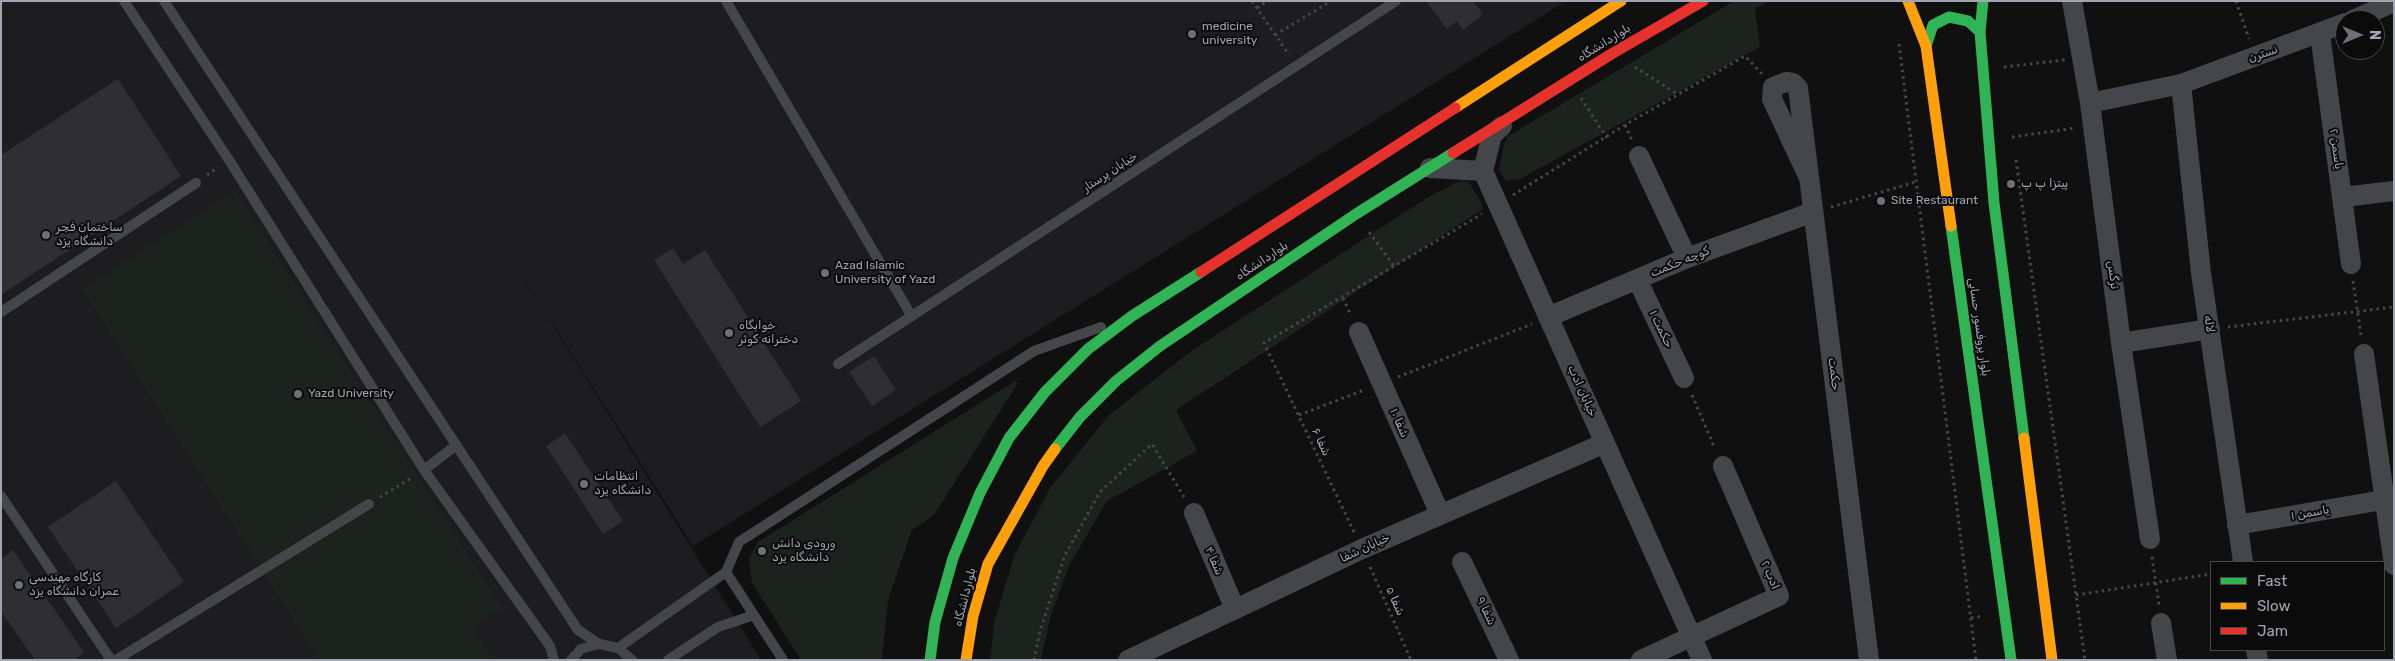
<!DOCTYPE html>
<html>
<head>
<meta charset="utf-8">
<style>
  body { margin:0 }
  #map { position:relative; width:2395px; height:661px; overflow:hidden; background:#101011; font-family:Rubik,sans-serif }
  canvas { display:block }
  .frame { position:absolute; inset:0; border:2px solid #a1a4b1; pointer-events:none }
  .legend { position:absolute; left:2210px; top:561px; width:175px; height:90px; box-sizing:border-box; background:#0b0b0c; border:1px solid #47484e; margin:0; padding:6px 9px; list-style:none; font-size:15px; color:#a1a4b1 }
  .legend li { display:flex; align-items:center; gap:10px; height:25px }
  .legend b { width:25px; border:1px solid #47484e }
  .north { position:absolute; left:2335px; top:10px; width:50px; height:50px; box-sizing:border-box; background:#0b0b0c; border:1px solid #47484e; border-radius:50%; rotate:90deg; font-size:14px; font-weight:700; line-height:20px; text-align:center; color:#a1a4b1 }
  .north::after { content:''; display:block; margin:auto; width:18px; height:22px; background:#6e7079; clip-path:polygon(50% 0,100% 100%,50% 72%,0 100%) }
</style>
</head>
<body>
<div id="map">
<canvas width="2395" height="661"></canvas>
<div class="frame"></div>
<ul class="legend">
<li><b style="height:6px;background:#30b455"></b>Fast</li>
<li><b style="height:6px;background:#ff9f0a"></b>Slow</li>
<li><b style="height:6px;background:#e5322d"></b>Jam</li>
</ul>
<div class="north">N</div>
</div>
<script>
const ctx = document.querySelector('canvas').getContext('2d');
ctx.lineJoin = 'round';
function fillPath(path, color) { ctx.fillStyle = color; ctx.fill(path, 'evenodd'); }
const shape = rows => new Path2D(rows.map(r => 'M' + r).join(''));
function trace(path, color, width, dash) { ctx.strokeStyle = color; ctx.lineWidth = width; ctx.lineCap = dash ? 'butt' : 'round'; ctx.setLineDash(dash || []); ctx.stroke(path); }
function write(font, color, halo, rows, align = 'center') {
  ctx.font = font + ' Rubik,Cairo,sans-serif'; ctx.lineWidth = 4; ctx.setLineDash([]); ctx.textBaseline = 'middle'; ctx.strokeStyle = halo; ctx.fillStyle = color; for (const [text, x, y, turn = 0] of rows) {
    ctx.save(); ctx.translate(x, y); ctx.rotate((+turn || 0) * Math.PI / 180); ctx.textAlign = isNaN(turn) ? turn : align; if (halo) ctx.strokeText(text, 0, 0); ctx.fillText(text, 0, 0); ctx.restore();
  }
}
fillPath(shape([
  [1,1,350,2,1566,1,693,546,517,267,761,660,1,660]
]), '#1d1d1f');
fillPath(shape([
  [1734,1,1768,1,1755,9,1760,47,1520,179,1506,181,1499,170,1504,145,1508,136],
  [1460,181,1469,182,1481,202,1483,209,1176,410,1197,451,1107,501,1070,564,1051,615,1041,660,990,660,994,623,1014,556,1050,488,1109,415,1190,352,1430,196],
  [235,190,502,608,473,628,493,660,319,660,82,289],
  [1015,381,1018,383,934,515,912,530,888,600,882,660,801,660,752,583,749,559,758,542]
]), '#1c221e');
fillPath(shape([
  [1426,1,1473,1,1483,14,1463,30,1457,21,1447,29],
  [118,79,181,176,1,295,1,155],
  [673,248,683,264,705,250,801,401,760,427,654,260],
  [874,356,896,390,872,406,849,372],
  [565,433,623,521,603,534,546,446],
  [116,481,184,582,116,628,48,527],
  [13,550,84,652,74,660,35,660,1,611,1,559]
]), '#2f2f31');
trace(shape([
  [1252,1,1289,55],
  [2236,1,2249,39],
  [1257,8,1267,1],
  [1275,35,1331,1],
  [1899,44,1976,660],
  [1635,67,1679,95],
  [2004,67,2065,60],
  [1581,98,1607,138],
  [1625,125,1632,140],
  [2012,137,2075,128],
  [2016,160,2085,660],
  [207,175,218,167],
  [1513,195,1625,125,1745,56,1762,74],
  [1831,207,1915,182],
  [1369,232,1394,266],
  [2353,281,2361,336],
  [1343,298,1351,316],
  [2228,327,2394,307],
  [1398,377,1532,324],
  [1692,395,1715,449],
  [1299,415,1364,390],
  [380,497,413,477],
  [1354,532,1264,343,1482,214],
  [2152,557,2159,605],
  [1370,567,1411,660],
  [2076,595,2211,574],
  [1971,618,1983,616],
  [1034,660,1040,631,1065,555,1100,492,1152,444,1184,497]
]), '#46464b', 3, [2.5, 4]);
trace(shape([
  [124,1,229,160,424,470,550,646,554,660],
  [164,1,578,630,599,644],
  [726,1,911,315],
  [1,312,196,183],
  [838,364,1396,1],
  [424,470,455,446],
  [1,496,111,660],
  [618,648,726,572],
  [116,660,369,504],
  [571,660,581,649,599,644,618,648,632,660],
  [668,660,718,627,754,615],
  [783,660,726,572,739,542,1034,351,1101,327]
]), '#454649', 10);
trace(shape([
  [2072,1,2090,103],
  [2353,20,2394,2],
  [2320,34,2351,264],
  [2181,84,2201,273,2243,562],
  [1639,156,1687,258],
  [1430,168,1483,171],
  [1483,171,1702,660],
  [1483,171,1492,135,1502,126],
  [1809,178,1772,99,1773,87,1786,82,1793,83,1798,88,1869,660],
  [2343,197,2394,191],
  [1637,279,1684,378],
  [1548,317,1687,258,1813,212],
  [1359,332,1440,514],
  [2121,343,2210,329],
  [2364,354,2394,565],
  [1194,513,1235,609],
  [2237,525,2383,500],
  [2150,539,2121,343,2090,103,2181,84,2345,23],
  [1462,562,1509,660],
  [2161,623,2167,660],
  [2256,650,2258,660],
  [1128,660,1362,549,1605,443],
  [1641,660,1779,596,1723,466]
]), '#454649', 20);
trace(shape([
  [1983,1,1980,32,1994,203,2024,438],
  [1926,46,1933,25,1949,17,1968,21,1980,32],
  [1951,226,2011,660],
  [1055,449,1080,417,1116,381,1160,346,1356,214,1453,153],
  [930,660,935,622,953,558,980,493,1009,438,1045,392,1088,349,1132,316,1201,272]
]), '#30b455', 11);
trace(shape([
  [1908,1,1926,46,1951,226],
  [1455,108,1621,1],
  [2024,438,2052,660],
  [966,660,973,616,988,564,1043,466,1055,449]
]), '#ff9f0a', 11);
trace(shape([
  [1453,153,1613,53,1703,1],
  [1201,272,1455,108]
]), '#e5322d', 11);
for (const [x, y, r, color] of [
  [1192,34,5,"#6e7079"],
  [2011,184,5,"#6e7079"],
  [1881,201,5,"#6e7079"],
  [46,235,5,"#6e7079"],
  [825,273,5,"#6e7079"],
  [729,333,5,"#6e7079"],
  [298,394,5,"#6e7079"],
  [584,484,5,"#6e7079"],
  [762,551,5,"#6e7079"],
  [19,585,5,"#6e7079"]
]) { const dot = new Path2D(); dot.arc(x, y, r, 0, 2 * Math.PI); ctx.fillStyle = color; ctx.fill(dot); trace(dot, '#0b0b0c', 2); }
write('12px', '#a1a4b1', '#0b0b0c', [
  ["medicine",1202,27],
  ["university",1202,41],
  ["پیتزا پ پ",2021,184],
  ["Site Restaurant",1891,201],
  ["ساختمان فجر",56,228],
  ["دانشگاه یزد",56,242],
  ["Azad Islamic",835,266],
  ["University of Yazd",835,280],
  ["خوابگاه",739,326],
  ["دخترانه کوثر",739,340],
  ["Yazd University",308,394],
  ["انتظامات",594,477],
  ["دانشگاه یزد",594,491],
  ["ورودی دانش",772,544],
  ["دانشگاه یزد",772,558],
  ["کارگاه مهندسی",29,578],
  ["عمران دانشگاه یزد",29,592]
], 'left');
write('12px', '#a1a4b1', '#0b0b0c', [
  ["بلواردانشگاه",1604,43,-32],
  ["نسترن",2263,54,-19],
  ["یاسمن ۲",2336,149,82],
  ["خیابان پرستار",1110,172,-33],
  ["بلواردانشگاه",1262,261,-34],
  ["کوچه حکمت",1680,262,-22],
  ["نرگس",2113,275,83],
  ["لاله",2209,324,81],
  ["بلوار پروفسور حسابی",1979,327,82],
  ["حکمت ۱",1661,329,64],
  ["حکمت",1834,374,83],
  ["خیابان ادب",1582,391,66],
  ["شفا ۱۰",1399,423,66],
  ["شفا ۶",1321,442,65],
  ["یاسمن ۱",2310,513,-10],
  ["خیابان شفا",1365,548,-25],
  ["شفا ۴",1214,561,67],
  ["ادب ۲",1770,575,67],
  ["بلواردانشگاه",965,597,-76],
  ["شفا ۵",1395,601,66],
  ["شفا ۹",1486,611,65]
]);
</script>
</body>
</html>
